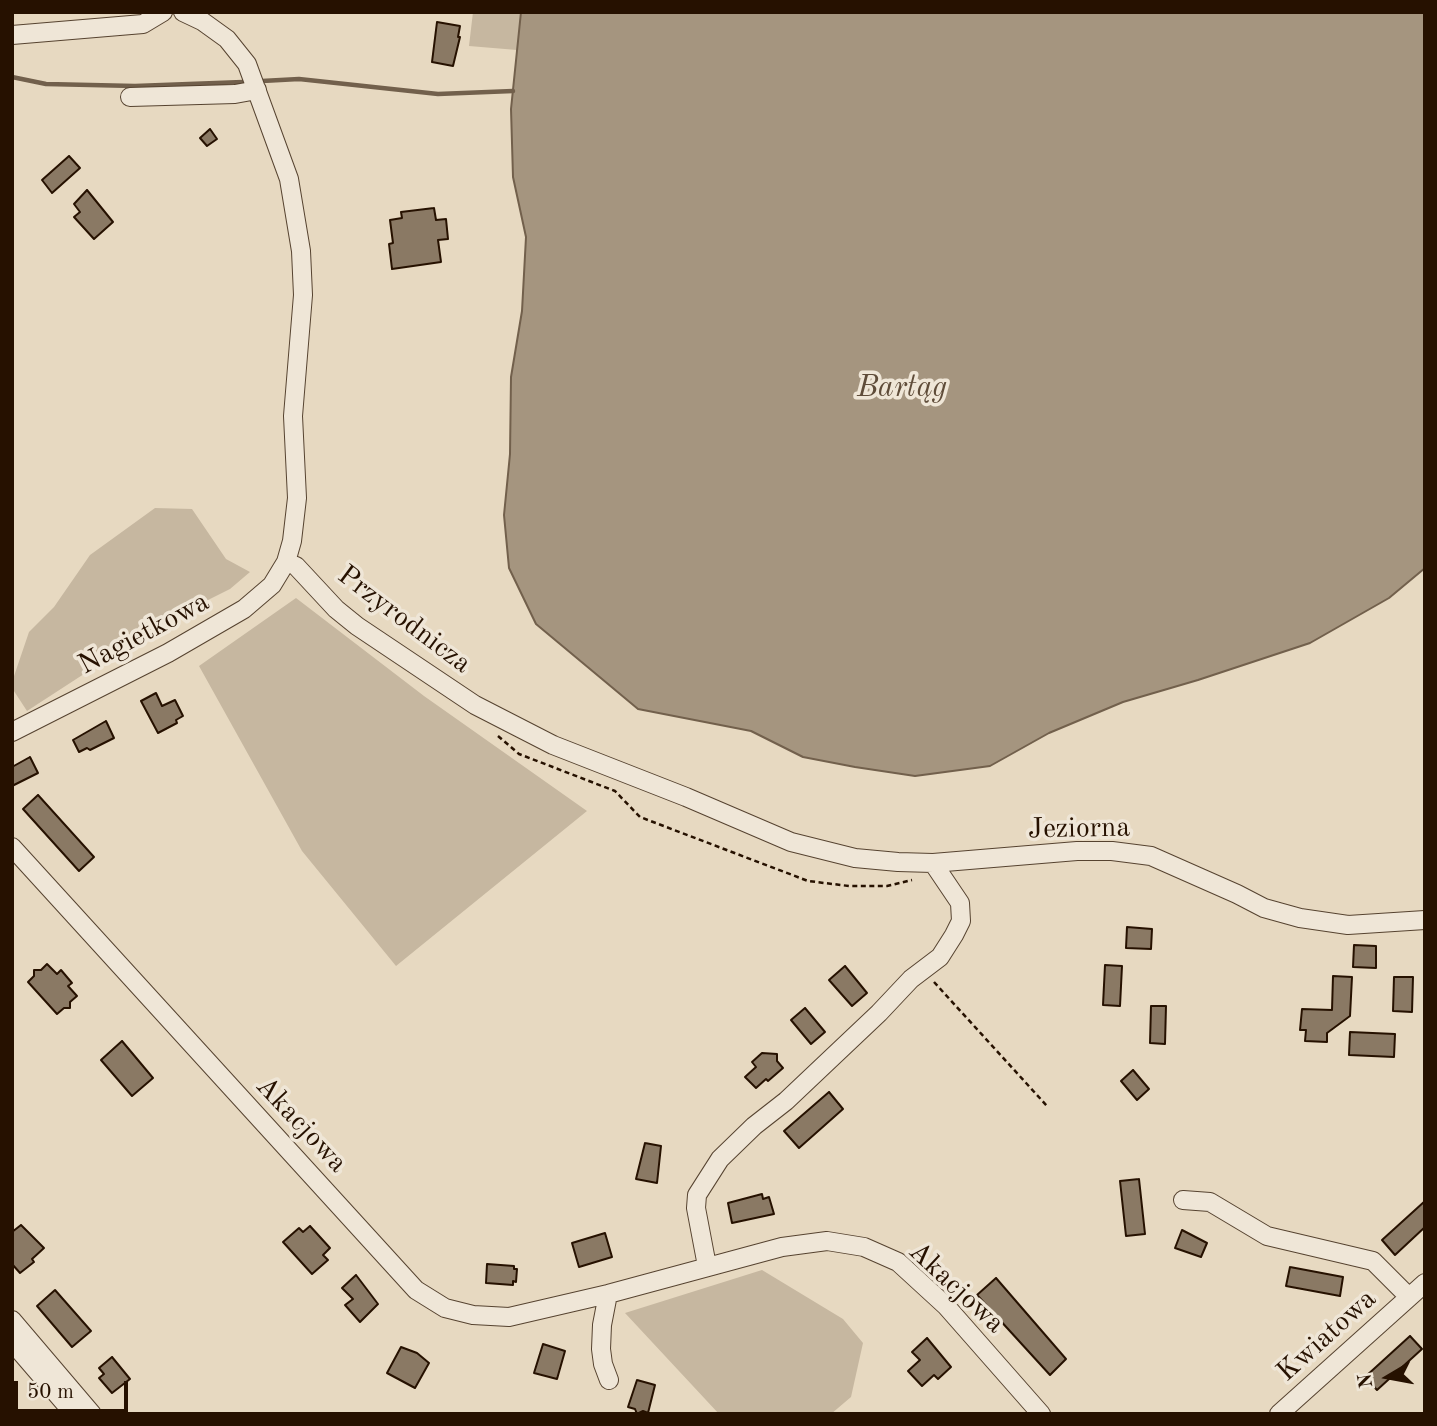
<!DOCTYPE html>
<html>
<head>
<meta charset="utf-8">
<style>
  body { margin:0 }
  #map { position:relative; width:1437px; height:1426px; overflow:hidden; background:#e7d9c1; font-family:"Old Standard TT",serif }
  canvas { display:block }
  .frame { position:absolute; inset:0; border:14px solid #261100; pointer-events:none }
  .north { position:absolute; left:1353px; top:1342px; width:70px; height:70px; -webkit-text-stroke:5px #efe6d7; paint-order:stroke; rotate:260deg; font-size:19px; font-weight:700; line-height:28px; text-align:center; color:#261100 }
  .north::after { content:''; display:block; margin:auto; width:24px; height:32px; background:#261100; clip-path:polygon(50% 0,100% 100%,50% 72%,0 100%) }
  .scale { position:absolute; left:14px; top:1381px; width:114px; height:32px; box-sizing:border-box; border:4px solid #261100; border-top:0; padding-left:9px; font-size:21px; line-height:24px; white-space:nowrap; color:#261100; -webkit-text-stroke:5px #efe6d7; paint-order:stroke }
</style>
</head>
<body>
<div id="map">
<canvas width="1437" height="1426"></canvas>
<div class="frame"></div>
<div class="north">N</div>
<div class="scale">50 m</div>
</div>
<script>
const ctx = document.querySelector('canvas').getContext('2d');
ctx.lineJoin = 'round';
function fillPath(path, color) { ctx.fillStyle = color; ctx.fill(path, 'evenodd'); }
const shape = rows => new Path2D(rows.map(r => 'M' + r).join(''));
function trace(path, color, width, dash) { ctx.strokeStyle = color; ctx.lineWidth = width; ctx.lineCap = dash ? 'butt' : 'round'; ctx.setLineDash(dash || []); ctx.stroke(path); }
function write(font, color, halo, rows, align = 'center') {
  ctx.font = font + ' "Old Standard TT",serif'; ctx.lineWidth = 7; ctx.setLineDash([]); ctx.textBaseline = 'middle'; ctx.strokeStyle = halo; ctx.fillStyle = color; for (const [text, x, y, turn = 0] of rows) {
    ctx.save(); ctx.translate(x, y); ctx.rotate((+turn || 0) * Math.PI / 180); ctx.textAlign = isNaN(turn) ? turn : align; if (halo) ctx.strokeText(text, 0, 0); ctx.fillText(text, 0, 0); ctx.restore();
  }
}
fillPath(shape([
  [473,12,521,12,517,50,469,46],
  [155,508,192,509,226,559,250,572,230,589,164,622,27,711,12,688,12,682,29,632,54,607,90,555],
  [296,598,424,696,587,811,396,966,302,851,199,666],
  [762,1270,843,1319,863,1343,851,1397,831,1414,719,1414,625,1313]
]), '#c6b7a0');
const water = shape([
  [521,12,1425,12,1425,568,1389,598,1310,643,1198,680,1123,702,1049,733,990,766,915,776,855,767,803,757,751,731,638,709,536,624,509,568,504,515,510,454,511,377,522,311,526,237,513,177,511,109,521,12]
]);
fillPath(water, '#a5957f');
trace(water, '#72604c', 2);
trace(shape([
  [12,77,46,84,135,86,243,82],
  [262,81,299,79,438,94,513,91]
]), '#72604c', 4.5);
const building = shape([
  [437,22,460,26,458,37,460,37,453,66,432,62,437,22],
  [210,129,217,139,207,146,200,138,210,129],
  [69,156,80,168,52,193,42,180,69,156],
  [87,190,113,222,94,239,74,217,80,212,74,204,87,190],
  [434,208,436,220,446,219,448,239,438,240,441,262,392,269,389,244,393,243,390,220,402,218,401,212,434,208],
  [156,693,162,706,175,700,183,716,176,720,177,723,158,733,141,701,156,693],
  [106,721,114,738,90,750,87,748,79,752,73,740,106,721],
  [30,757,38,773,12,786,12,767,30,757],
  [38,795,94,857,79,871,23,809,38,795],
  [1127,927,1152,929,1151,949,1126,948,1127,927],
  [1354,945,1376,946,1376,968,1353,967,1354,945],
  [47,964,57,974,61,970,72,983,68,986,77,996,70,1002,70,1008,64,1008,57,1014,28,982,34,976,34,970,41,970,47,964],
  [1105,965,1122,966,1120,1006,1103,1005,1105,965],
  [845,966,867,993,852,1006,829,980,845,966],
  [1333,976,1352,977,1350,1016,1327,1033,1327,1042,1305,1041,1306,1030,1300,1030,1302,1009,1332,1010,1333,976],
  [1394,977,1413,977,1412,1012,1393,1011,1394,977],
  [1151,1006,1166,1006,1165,1044,1150,1043,1151,1006],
  [805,1008,825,1032,811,1044,791,1020,805,1008],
  [1350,1032,1395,1034,1394,1057,1349,1055,1350,1032],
  [122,1041,153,1078,132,1096,101,1060,122,1041],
  [762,1053,777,1054,777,1061,783,1068,768,1081,766,1079,756,1088,745,1077,756,1067,752,1062,762,1053],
  [1133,1070,1149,1089,1137,1100,1121,1081,1133,1070],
  [829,1092,843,1109,799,1148,784,1131,829,1092],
  [645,1143,661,1146,657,1183,636,1179,645,1143],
  [1139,1179,1145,1234,1126,1236,1120,1181,1139,1179],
  [762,1194,763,1199,769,1197,774,1214,732,1223,728,1203,762,1194],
  [1425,1201,1425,1227,1395,1255,1382,1240,1425,1201],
  [21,1225,44,1248,32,1259,34,1262,20,1273,12,1264,12,1232,21,1225],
  [310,1226,330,1248,323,1255,328,1260,312,1274,283,1242,299,1228,303,1232,310,1226],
  [1182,1230,1207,1243,1201,1257,1175,1248,1182,1230],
  [605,1233,612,1257,579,1267,572,1243,605,1233],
  [487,1264,514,1266,514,1269,517,1269,516,1282,513,1281,513,1285,486,1283,487,1264],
  [1290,1267,1343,1277,1340,1296,1286,1286,1290,1267],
  [356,1275,378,1304,360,1322,345,1305,353,1299,342,1288,356,1275],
  [996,1278,1066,1359,1050,1375,977,1295,996,1278],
  [55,1290,91,1331,72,1347,37,1306,55,1290],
  [1410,1336,1422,1349,1377,1390,1365,1377,1410,1336],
  [927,1338,951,1367,938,1379,934,1375,922,1386,908,1371,920,1360,912,1352,927,1338],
  [543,1344,565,1351,557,1379,534,1373,543,1344],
  [401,1347,417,1353,429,1363,415,1388,387,1373,401,1347],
  [112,1357,130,1379,112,1393,99,1378,104,1374,99,1368,112,1357],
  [637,1380,655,1385,648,1413,643,1411,637,1414,635,1409,628,1407,637,1380]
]);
fillPath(building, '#8a7964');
trace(building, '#261100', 2);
const minor = shape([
  [183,12,202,21,227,39,247,64,289,179,301,251,303,295,293,416,297,498,292,541,286,562,296,566,336,609,357,626,475,705,553,745,686,797,791,842,855,858,898,862,933,863,1077,851,1112,851,1151,856,1237,894,1264,908,1300,918,1348,925,1425,920],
  [12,35,143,24,163,12],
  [130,97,235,94,257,90],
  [12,732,168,653,244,609,272,585,286,562],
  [12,847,416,1290,445,1308,473,1315,509,1317,608,1294,782,1247,827,1241,864,1247,898,1262,946,1306,1041,1414],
  [1183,1200,1210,1202,1267,1236,1373,1261,1409,1297],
  [707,1266,696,1208,697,1195,720,1159,754,1126,786,1101,879,1013,911,979,940,957,954,935,961,921,960,903,933,863],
  [608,1294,602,1325,601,1349,603,1364,609,1380],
  [12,1320,92,1414],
  [12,1342,74,1414],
  [1279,1414,1425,1283]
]);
trace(minor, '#564330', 20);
trace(shape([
  [498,736,519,754,615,791,640,817,808,881,849,886,887,886,912,880],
  [934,982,1047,1106]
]), '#261100', 2.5, [5, 3.5]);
trace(minor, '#efe6d7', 18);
write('28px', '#261100', '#efe6d7', [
  ["Przyrodnicza",404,620,37],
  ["Nagietkowa",144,634,-28],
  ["Jeziorna",1079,829,-1],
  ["Akacjowa",301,1125,47],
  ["Akacjowa",956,1288,43],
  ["Kwiatowa",1327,1336,-42]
]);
write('italic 30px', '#5f4c39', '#efe6d7', [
  ["Bartąg",902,388]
]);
</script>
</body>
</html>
